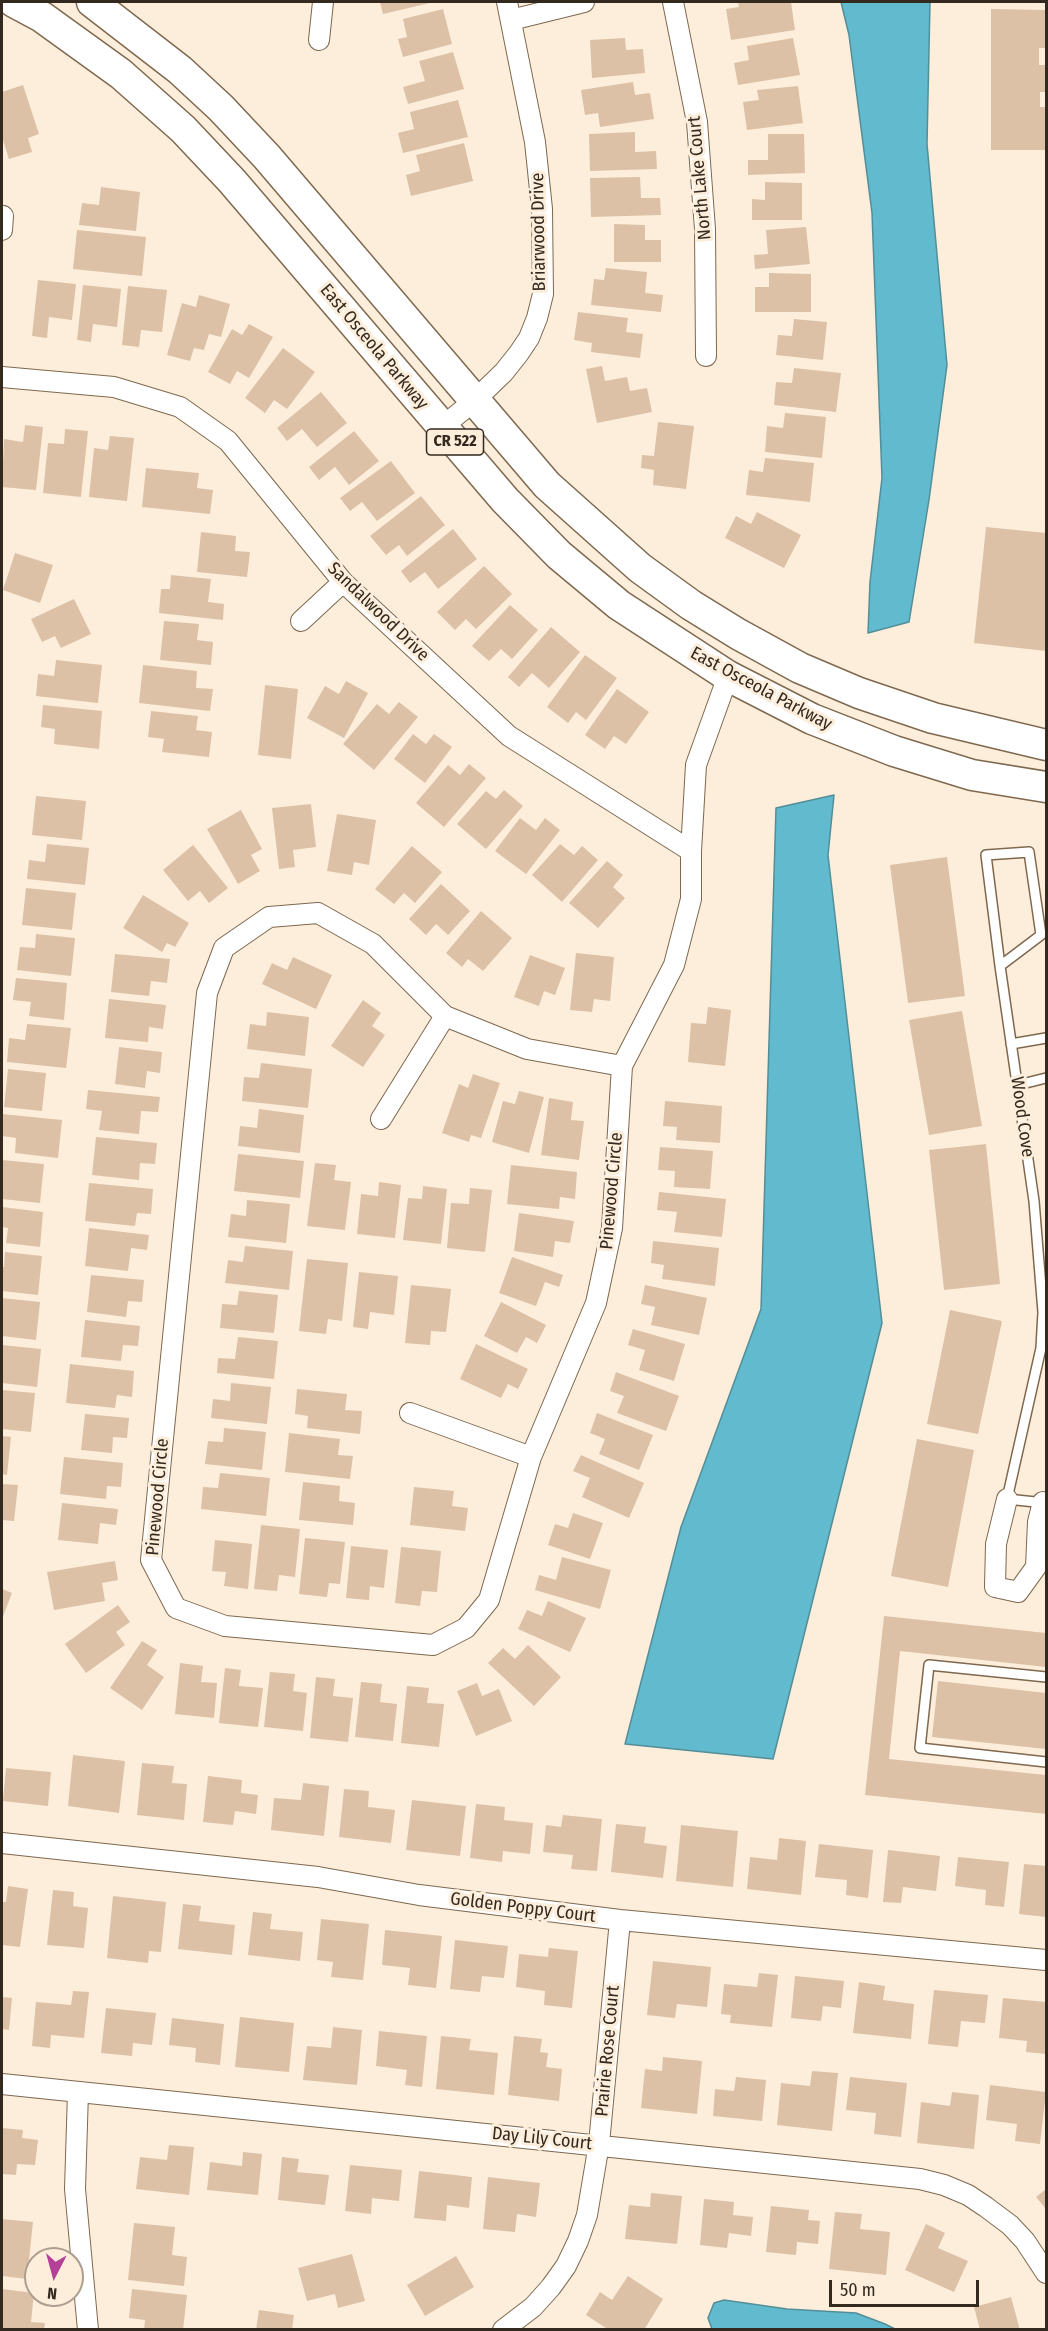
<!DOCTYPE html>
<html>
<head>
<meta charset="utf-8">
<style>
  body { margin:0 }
  #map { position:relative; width:1048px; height:2331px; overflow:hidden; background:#fdeedc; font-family:"Fira Sans Condensed",sans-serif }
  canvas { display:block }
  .frame { position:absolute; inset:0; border:3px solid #33291e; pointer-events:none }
  .north { position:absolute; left:24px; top:2247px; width:60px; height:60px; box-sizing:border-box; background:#fdeedc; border:2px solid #ac9f90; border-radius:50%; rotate:186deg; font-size:16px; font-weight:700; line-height:24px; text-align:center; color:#33291e }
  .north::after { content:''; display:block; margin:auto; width:21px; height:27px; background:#b54097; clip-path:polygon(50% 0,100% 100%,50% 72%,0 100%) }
  .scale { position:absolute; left:829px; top:2280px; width:150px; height:27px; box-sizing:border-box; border:3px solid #33291e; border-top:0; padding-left:8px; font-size:18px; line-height:21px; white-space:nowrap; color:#33291e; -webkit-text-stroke:4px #fdeedc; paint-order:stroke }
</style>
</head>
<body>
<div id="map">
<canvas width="1048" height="2331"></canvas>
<div class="frame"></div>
<div class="north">N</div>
<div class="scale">50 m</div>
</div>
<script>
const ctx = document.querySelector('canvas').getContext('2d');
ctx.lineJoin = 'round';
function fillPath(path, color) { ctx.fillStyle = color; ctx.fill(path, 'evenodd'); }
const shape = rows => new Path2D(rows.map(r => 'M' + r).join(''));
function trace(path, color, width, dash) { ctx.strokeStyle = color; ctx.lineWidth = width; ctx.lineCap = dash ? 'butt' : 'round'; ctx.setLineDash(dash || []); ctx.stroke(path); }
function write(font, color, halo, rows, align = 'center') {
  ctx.font = font + ' "Fira Sans Condensed",sans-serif'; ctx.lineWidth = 6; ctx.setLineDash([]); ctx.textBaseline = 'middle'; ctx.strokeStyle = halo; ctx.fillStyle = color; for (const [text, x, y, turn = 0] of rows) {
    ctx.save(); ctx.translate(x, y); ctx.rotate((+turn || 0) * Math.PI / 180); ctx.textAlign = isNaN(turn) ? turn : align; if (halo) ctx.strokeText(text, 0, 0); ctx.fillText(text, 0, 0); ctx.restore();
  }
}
const water = shape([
  [841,2,930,2,927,144,947,365,929,500,909,622,868,633,870,582,882,478,872,213,849,35,841,2],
  [834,795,828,855,882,1323,773,1759,625,1744,681,1527,761,1309,776,808,834,795],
  [724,2300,787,2309,856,2313,885,2324,895,2329,712,2329,708,2318,714,2303,724,2300]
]);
fillPath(water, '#61bacd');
trace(water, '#538e98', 1.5);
fillPath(shape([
  [380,2,434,2,383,14],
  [738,2,791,2,795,30,731,40,726,9,739,7],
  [443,9,452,44,403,57,398,39,407,37,403,19],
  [991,9,1046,10,1046,48,1039,48,1039,65,1046,65,1046,92,1040,92,1040,107,1046,107,1046,150,991,150],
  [625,38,626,50,643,49,645,73,592,78,590,40],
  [793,38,800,75,738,85,734,63,749,60,747,46],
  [453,52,464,89,408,104,403,87,425,81,419,61],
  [633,82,635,95,650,93,654,119,600,127,598,113,585,115,581,90],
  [23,85,39,134,28,138,32,152,9,159,2,137,2,92],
  [798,86,803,123,747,130,743,102,759,100,757,90],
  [458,100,468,137,403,153,398,133,414,129,410,112],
  [635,132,635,152,656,151,657,169,590,171,589,134],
  [768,134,804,134,805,173,748,175,748,160,768,160],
  [464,143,473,181,411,196,406,175,420,171,416,155],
  [640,177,641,198,660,198,661,215,591,217,590,178],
  [765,182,802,183,802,220,752,220,752,199,765,200],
  [101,187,140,192,136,231,79,225,82,203,99,205],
  [614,224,645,225,645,240,661,240,661,262,614,262],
  [806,227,810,264,755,269,754,255,768,254,766,230],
  [77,230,146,237,142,276,73,269],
  [606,268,647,272,645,293,663,295,661,312,591,305,594,279,604,280],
  [769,273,811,274,811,312,755,312,755,287,769,287],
  [38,280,76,284,72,320,49,317,47,338,32,336],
  [83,285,121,289,117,327,93,324,91,342,77,340],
  [128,286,167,290,162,332,141,330,139,347,122,345],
  [199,295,230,304,221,337,209,334,204,350,194,348,190,361,167,355,182,303,196,307],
  [578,312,628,318,626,332,643,334,640,358,591,352,592,343,574,340],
  [794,319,827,322,823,360,776,355,778,335,792,336],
  [249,324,273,337,249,378,237,371,230,384,208,372,232,329,242,335],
  [283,348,315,372,287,409,274,400,265,413,245,398],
  [602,366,605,381,627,377,630,391,647,388,652,412,597,423,586,369],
  [794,368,841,373,836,412,774,405,776,382,792,383],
  [321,392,347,423,317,447,302,429,287,441,277,428],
  [785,413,826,417,822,458,765,452,767,426,783,428],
  [658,422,694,426,686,489,653,485,654,470,641,468,642,455,654,456],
  [25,425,43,427,36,490,2,487,4,439,23,442],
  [65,429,88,431,81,497,43,493,48,443,64,444],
  [354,431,379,461,349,485,335,467,319,480,309,467],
  [110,436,134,438,127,501,89,497,94,448,108,450],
  [765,458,814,463,810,502,746,495,749,470,763,472],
  [391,461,415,493,377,521,362,502,350,511,340,498],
  [146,468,199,473,197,488,213,490,210,514,142,507],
  [421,496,445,525,407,556,399,545,386,555,370,536],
  [757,512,801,535,784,568,725,538,736,516,751,524],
  [986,527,1046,533,1046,651,974,643],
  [453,529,477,559,438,589,425,572,410,583,401,571],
  [201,532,236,536,235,551,250,552,247,577,197,572],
  [15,553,53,565,40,603,3,590],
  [484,566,512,594,476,629,466,619,455,630,437,612],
  [171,575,211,579,208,602,224,604,223,620,159,613,161,589,170,589],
  [74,599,91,634,61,648,55,636,42,642,31,619],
  [510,605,538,630,512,659,501,649,489,661,472,646],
  [164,621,199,624,197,640,213,642,211,665,160,660],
  [551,627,580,652,549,688,532,673,519,687,508,677],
  [585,655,617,678,586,720,576,712,568,723,547,707],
  [56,660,102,665,98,703,36,696,38,674,54,676],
  [143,665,197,671,196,688,213,689,210,711,139,703],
  [346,681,368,693,344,738,307,718,325,686,339,694],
  [265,685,298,689,291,759,258,755],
  [617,689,649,712,626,744,614,736,605,749,585,735],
  [399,702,418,717,374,770,343,744,377,704,389,714],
  [43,705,102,711,99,749,54,744,55,729,41,727],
  [151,711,198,716,196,730,212,732,209,757,162,752,164,739,148,737],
  [413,734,426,744,434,734,452,747,425,783,394,759],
  [469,764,486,778,444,827,416,803,448,765,460,775],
  [504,790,523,806,486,849,457,824,486,791,496,799],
  [36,796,86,801,82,840,32,835],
  [311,804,316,847,293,850,295,867,279,869,272,808],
  [241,810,262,849,251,855,260,871,238,884,207,829],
  [337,814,376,820,369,865,354,862,352,875,327,871],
  [520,818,536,830,545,818,560,830,526,874,495,851],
  [47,844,89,848,85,885,27,879,29,860,45,862],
  [560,844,574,855,582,846,598,860,562,902,532,875],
  [193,845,228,888,209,903,200,891,188,901,163,870],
  [412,846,442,872,415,903,404,893,394,904,375,889],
  [947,857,965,996,908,1003,890,865],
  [607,861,623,875,613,887,625,898,598,928,569,903],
  [441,884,470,911,448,935,436,924,426,935,409,919],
  [26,888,76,893,72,930,22,925],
  [143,895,189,923,175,947,167,943,162,952,123,928],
  [481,911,512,938,483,971,468,959,462,967,446,953],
  [36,934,75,938,71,976,17,970,20,947,35,948],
  [576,953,614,957,610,1001,594,999,592,1012,570,1010],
  [115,954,170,959,167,983,151,981,149,996,111,992],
  [530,955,565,968,555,995,544,991,539,1006,514,997],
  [293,957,332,975,316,1009,262,984,272,963,287,970],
  [16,978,67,983,64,1020,29,1016,31,1002,13,1000],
  [109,999,166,1005,163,1029,149,1027,148,1042,105,1038],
  [363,1000,381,1013,372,1026,385,1035,363,1067,331,1046],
  [708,1007,731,1010,725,1066,688,1062,691,1023,706,1024],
  [962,1011,982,1126,929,1135,909,1020],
  [267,1012,309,1017,305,1056,247,1049,250,1024,266,1026],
  [27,1024,71,1028,66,1068,7,1062,9,1038,25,1040],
  [119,1047,162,1052,160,1073,147,1071,145,1088,115,1084],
  [261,1063,312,1069,308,1108,242,1101,244,1077,259,1078],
  [8,1069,46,1073,42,1111,4,1107],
  [473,1074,500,1083,481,1138,471,1135,469,1142,442,1133,459,1084,468,1088],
  [88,1090,160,1097,158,1112,141,1111,139,1134,99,1130,102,1111,86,1109],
  [519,1091,544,1097,529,1153,492,1142,503,1101,515,1104],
  [549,1098,573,1102,571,1120,584,1121,579,1160,541,1155],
  [665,1101,722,1106,720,1143,676,1140,677,1127,663,1126],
  [259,1109,304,1115,300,1153,238,1146,240,1126,257,1128],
  [2,1114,62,1120,58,1158,15,1153,16,1138,2,1136],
  [96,1137,157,1143,155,1164,140,1163,139,1180,92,1175],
  [986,1144,1000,1284,944,1290,929,1150],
  [660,1147,713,1151,710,1189,674,1187,675,1171,658,1170],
  [238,1154,304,1161,300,1198,234,1191],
  [2,1160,44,1164,40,1203,2,1199],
  [315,1163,336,1165,334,1180,351,1182,345,1230,307,1226],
  [511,1165,577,1172,575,1199,560,1197,559,1209,507,1204],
  [379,1182,401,1185,395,1238,357,1234,361,1194,378,1196],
  [89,1183,153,1189,151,1214,137,1213,135,1226,85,1221],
  [423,1186,447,1189,441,1244,403,1240,408,1198,422,1199],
  [470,1188,492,1190,485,1252,447,1248,451,1203,469,1204],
  [659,1192,726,1199,722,1237,674,1232,677,1212,657,1210],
  [247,1200,290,1204,286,1243,228,1237,231,1214,246,1216],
  [2,1207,43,1212,40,1247,6,1243,8,1228,2,1227],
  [519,1213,574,1221,570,1243,555,1241,553,1257,514,1251],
  [89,1228,149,1235,147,1250,131,1248,128,1271,85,1266],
  [653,1241,719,1248,715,1286,662,1279,664,1265,651,1263],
  [245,1246,293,1251,289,1290,225,1283,228,1260,243,1262],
  [5,1252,42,1256,38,1295,2,1291,2,1267,4,1267],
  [512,1257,563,1275,559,1287,545,1282,536,1306,499,1293],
  [307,1259,348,1263,342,1321,328,1319,326,1334,299,1331],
  [359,1272,398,1276,394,1315,370,1312,368,1329,353,1327],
  [91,1275,144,1280,142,1302,128,1301,126,1317,87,1312],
  [411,1285,451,1289,446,1332,431,1331,430,1345,405,1343],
  [645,1285,707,1298,699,1335,651,1325,655,1307,641,1304],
  [239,1291,278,1295,274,1333,220,1328,222,1304,237,1305],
  [2,1298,40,1302,36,1340,2,1336],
  [501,1302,546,1325,537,1343,526,1337,517,1353,484,1336],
  [950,1310,1002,1321,978,1434,927,1424],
  [85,1320,140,1326,138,1346,123,1345,121,1361,81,1357],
  [633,1329,685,1344,674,1381,639,1370,645,1350,628,1345],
  [238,1337,278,1341,274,1379,217,1373,218,1358,235,1359],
  [476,1344,528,1369,518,1389,508,1384,501,1398,460,1379],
  [2,1345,41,1349,37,1387,2,1383],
  [70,1364,134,1371,132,1397,117,1395,115,1408,66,1403],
  [616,1372,679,1396,666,1431,617,1413,624,1396,610,1391],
  [231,1383,271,1387,267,1424,211,1418,213,1399,230,1401],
  [297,1389,347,1394,345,1410,362,1411,360,1434,307,1428,308,1416,295,1414],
  [2,1390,35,1393,31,1432,2,1429],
  [597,1413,653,1435,639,1470,599,1454,605,1439,590,1433],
  [85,1414,129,1418,127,1438,113,1437,112,1453,81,1450],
  [224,1428,266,1432,262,1470,205,1464,208,1441,223,1442],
  [289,1433,340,1439,338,1455,353,1456,350,1479,285,1472],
  [2,1436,11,1437,7,1475,2,1474],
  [917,1439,974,1450,948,1587,891,1576],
  [581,1455,644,1483,629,1518,582,1497,590,1478,573,1471],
  [64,1457,123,1463,121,1487,107,1486,106,1499,60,1494],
  [220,1473,270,1478,266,1516,201,1509,203,1487,218,1488],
  [303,1482,340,1486,339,1501,355,1503,353,1525,299,1520],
  [2,1484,18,1485,14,1521,2,1520],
  [414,1487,454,1491,452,1506,468,1508,465,1531,410,1525],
  [62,1503,118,1509,116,1525,100,1523,98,1544,58,1540],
  [573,1513,603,1523,590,1559,548,1545,555,1524,568,1528],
  [261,1525,300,1529,295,1577,279,1575,277,1591,254,1589],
  [305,1538,345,1542,340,1584,329,1583,327,1597,299,1594],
  [215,1540,252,1544,248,1589,224,1586,226,1572,212,1571],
  [351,1546,388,1550,384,1588,370,1586,369,1600,346,1598],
  [401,1547,441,1551,437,1592,422,1591,420,1606,395,1603],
  [562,1557,611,1570,600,1609,535,1590,539,1575,556,1580],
  [115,1561,118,1580,102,1583,105,1601,54,1610,47,1572],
  [2,1589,12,1593,2,1619],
  [548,1601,586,1618,570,1652,518,1629,527,1610,542,1616],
  [118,1605,130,1622,116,1632,125,1645,86,1673,65,1644],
  [884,1616,1046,1633,1046,1667,900,1651,889,1759,1046,1775,1046,1814,865,1795],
  [142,1641,157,1650,147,1665,164,1677,142,1710,110,1688],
  [528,1645,561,1677,534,1706,488,1663,503,1648,515,1659],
  [180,1663,203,1666,201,1682,217,1683,214,1718,175,1714],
  [225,1668,241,1670,239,1686,263,1688,258,1727,219,1723],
  [270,1672,295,1674,293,1691,307,1693,303,1731,264,1727],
  [316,1677,335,1679,333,1696,353,1698,348,1742,310,1738],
  [938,1681,1046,1693,1046,1749,932,1737],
  [361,1682,382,1684,380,1702,397,1704,393,1741,355,1737],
  [477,1683,482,1696,499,1689,512,1721,476,1736,457,1691],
  [407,1686,429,1688,427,1703,444,1704,439,1747,401,1743],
  [73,1755,125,1761,119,1813,68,1806],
  [142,1763,174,1766,172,1783,187,1784,184,1820,137,1815],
  [6,1768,51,1772,48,1806,3,1801],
  [208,1776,242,1780,241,1793,258,1795,256,1814,235,1811,233,1825,203,1822],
  [303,1783,329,1786,324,1836,271,1830,274,1798,301,1800],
  [344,1789,369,1791,368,1807,395,1810,391,1843,339,1837],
  [412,1800,466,1806,460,1856,406,1850],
  [476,1804,505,1807,504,1820,533,1823,530,1854,503,1851,502,1862,470,1858],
  [563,1815,602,1819,597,1871,571,1869,573,1855,543,1852,546,1825,561,1827],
  [616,1824,646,1827,644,1843,667,1846,663,1878,611,1872],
  [681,1825,738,1831,733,1887,676,1881],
  [779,1838,806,1841,801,1895,747,1889,750,1857,777,1860],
  [819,1844,873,1850,868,1898,846,1895,847,1880,815,1877],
  [888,1850,940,1856,936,1891,903,1887,901,1903,883,1902],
  [958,1857,1009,1862,1004,1907,985,1905,986,1890,955,1886],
  [1024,1864,1046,1866,1046,1917,1019,1914],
  [8,1886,28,1889,20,1947,2,1945,2,1902,6,1902],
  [53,1890,74,1892,73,1906,88,1908,84,1948,47,1945],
  [113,1896,166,1902,161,1952,149,1951,148,1963,107,1958],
  [183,1904,201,1906,199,1921,235,1925,232,1955,178,1949],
  [253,1912,272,1914,270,1929,303,1932,300,1961,248,1955],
  [321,1919,369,1924,363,1980,331,1977,333,1962,317,1960],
  [385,1930,442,1936,436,1988,408,1985,410,1968,382,1965],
  [455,1940,508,1946,504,1978,482,1976,480,1992,450,1989],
  [549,1948,578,1951,572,2008,544,2005,545,1991,516,1987,519,1954,548,1957],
  [653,1961,711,1967,707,2007,677,2004,675,2018,647,2015],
  [759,1973,778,1975,772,2027,730,2023,731,2015,721,2014,724,1984,757,1987],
  [795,1976,844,1981,841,2008,823,2006,821,2021,791,2018],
  [859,1982,885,1986,883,2000,914,2004,911,2039,853,2033],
  [934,1990,988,1995,985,2023,961,2021,958,2047,928,2044],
  [73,1991,89,1992,84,2038,51,2035,50,2048,32,2046,36,2002,71,2005],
  [2,1997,12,1998,9,2030,2,2029],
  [1003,1998,1046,2002,1046,2054,1026,2052,1027,2041,999,2038],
  [106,2008,156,2013,152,2045,133,2043,132,2056,101,2053],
  [240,2017,294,2023,289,2072,235,2067],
  [172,2018,224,2024,220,2065,195,2062,196,2048,169,2045],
  [333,2027,362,2030,357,2085,303,2080,307,2046,331,2048],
  [379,2031,427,2036,422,2087,405,2085,407,2070,376,2066],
  [441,2036,471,2039,469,2050,498,2053,494,2095,436,2089],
  [514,2036,542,2039,540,2052,548,2053,546,2067,562,2069,559,2101,508,2095],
  [663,2057,702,2061,697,2114,641,2108,645,2069,662,2071],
  [812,2071,838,2073,832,2131,777,2125,781,2083,810,2086],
  [736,2077,766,2080,762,2121,713,2116,715,2089,734,2091],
  [850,2077,907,2083,901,2137,874,2134,876,2113,846,2110],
  [990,2085,1046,2092,1040,2144,1015,2141,1017,2124,986,2120],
  [952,2092,979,2095,974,2149,917,2143,921,2102,950,2106],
  [2,2128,23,2130,22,2138,38,2140,35,2165,17,2164,16,2175,2,2174],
  [169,2145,194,2147,189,2195,136,2189,140,2157,167,2160],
  [243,2152,262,2154,258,2195,207,2190,210,2162,242,2166],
  [282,2157,299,2159,297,2172,329,2175,325,2205,278,2200],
  [350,2165,402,2170,399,2201,372,2198,371,2214,345,2211],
  [419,2171,472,2177,469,2208,447,2205,446,2221,414,2218],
  [488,2177,540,2183,536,2217,517,2214,515,2232,483,2229],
  [1046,2189,1046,2209,1036,2197],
  [651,2193,682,2196,677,2244,625,2239,629,2205,650,2207],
  [704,2199,734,2202,733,2215,753,2217,751,2236,729,2233,727,2248,700,2245],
  [771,2206,809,2210,808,2220,820,2221,818,2244,797,2242,796,2255,766,2252],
  [835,2212,862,2214,860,2229,890,2232,886,2275,829,2269],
  [2,2219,33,2222,27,2279,2,2276],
  [134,2223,175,2227,172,2255,187,2257,184,2286,128,2280],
  [926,2224,945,2233,938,2248,968,2261,954,2292,905,2270],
  [352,2254,365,2301,338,2308,335,2294,307,2301,298,2268],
  [456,2256,474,2287,425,2316,407,2285],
  [628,2276,663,2299,644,2330,609,2330,586,2315,600,2292,612,2300],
  [2,2289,34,2293,31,2322,45,2323,44,2330,2,2330],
  [132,2289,187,2295,183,2330,144,2330,145,2320,129,2318],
  [1011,2297,1020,2330,980,2330,974,2307],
  [259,2310,294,2315,292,2330,256,2330]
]), '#dcc1a6');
const lane = shape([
  [1000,966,1041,935,1029,852,986,855,1000,966,1034,1201,1043,1312,1041,1348,1007,1499,1045,1503],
  [1011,1044,1046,1038],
  [1018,1085,1046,1078],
  [1046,1677,929,1665,920,1748,1046,1762]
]);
const street = shape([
  [673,2,697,122,705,229,706,356],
  [511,20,584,2],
  [319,40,323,2],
  [2,230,3,216],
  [2,377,114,387,180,407,228,441,343,582,509,736,691,851],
  [442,427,474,401,504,372,519,353,529,338,537,318,543,294,542,209,535,142,507,2],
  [301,621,343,582],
  [622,1066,527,1049,445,1016,373,944,318,913,269,917,224,948,207,993,151,1560,176,1608,225,1626,433,1645,466,1628,489,1600,531,1457,596,1303,612,1228,622,1066,674,965,691,899,691,851,696,765,728,676],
  [381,1119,445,1016],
  [410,1413,531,1457],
  [1007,1499,996,1544,995,1587,1018,1592,1036,1567,1038,1522,1043,1502],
  [2,1843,318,1877,419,1895,620,1920,1046,1960],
  [2,2084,920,2179,944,2185,968,2195,986,2207,1010,2225,1025,2241,1046,2273],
  [78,2092,75,2189,88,2330],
  [503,2330,533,2307,551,2287,566,2266,578,2241,587,2215,599,2144,620,1920]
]);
const primary = shape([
  [14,2,42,17,121,74,183,129,232,181,505,500,559,555,619,605,728,676,812,719,894,751,972,775,1046,787],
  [92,2,180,70,221,108,267,157,547,485,640,568,691,605,738,634,800,668,859,693,933,718,1046,745]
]);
trace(lane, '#7e684e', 12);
trace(street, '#7e684e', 22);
trace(primary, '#7e684e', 33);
trace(lane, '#fff', 9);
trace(street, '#fff', 20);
trace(primary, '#fff', 30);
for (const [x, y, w] of [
  [455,442,57]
]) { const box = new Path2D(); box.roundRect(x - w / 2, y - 13, w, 26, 4.5); ctx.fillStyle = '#fdeedc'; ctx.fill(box); trace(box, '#33291e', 1.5); }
write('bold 16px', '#33291e', null, [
  ["CR 522",455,442]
]);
write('18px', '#33291e', '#fdeedc', [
  ["North Lake Court",700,178,-95],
  ["Briarwood Drive",539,232,-91],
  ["East Osceola Parkway",374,347,50],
  ["Sandalwood Drive",378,612,44],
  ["East Osceola Parkway",761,689,28],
  ["Wood Cove",1022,1117,82],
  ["Pinewood Circle",612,1191,-85],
  ["Pinewood Circle",158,1497,-85],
  ["Golden Poppy Court",523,1908,7],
  ["Prairie Rose Court",608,2051,-85],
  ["Day Lily Court",542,2139,6]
]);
</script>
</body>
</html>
